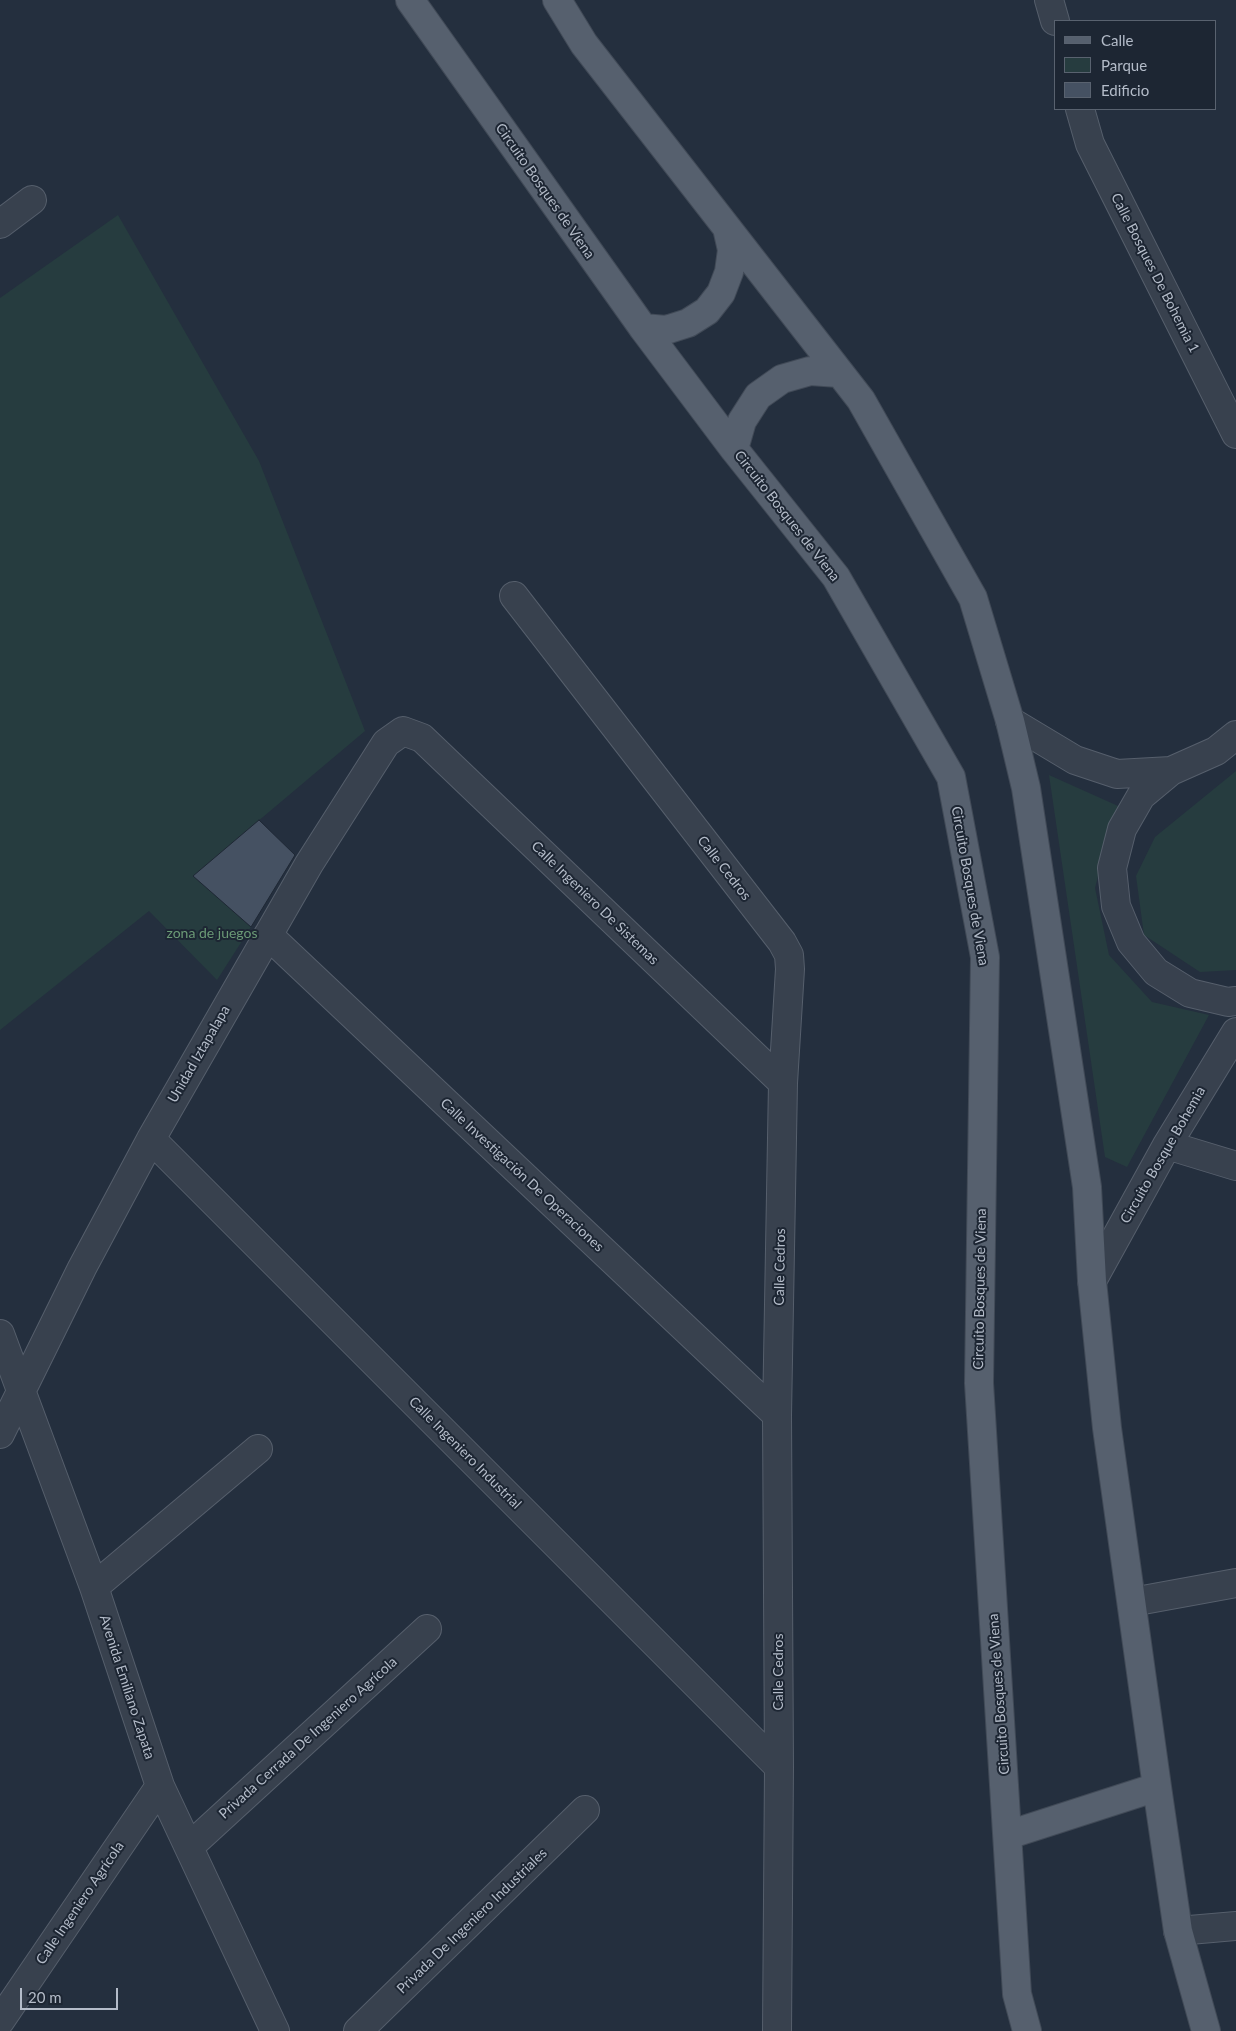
<!DOCTYPE html>
<html>
<head>
<meta charset="utf-8">
<style>
  body { margin:0 }
  #map { position:relative; width:1236px; height:2031px; overflow:hidden; background:#242f3e; font-family:Lato,sans-serif }
  canvas { display:block }
  .legend { position:absolute; left:1054px; top:20px; width:162px; height:90px; box-sizing:border-box; background:#1d2633; border:1px solid #59626f; margin:0; padding:6px 9px; list-style:none; font-size:15px; color:#b4bcc9 }
  .legend li { display:flex; align-items:center; gap:10px; height:25px }
  .legend b { width:25px; border:1px solid #59626f }
  .scale { position:absolute; left:20px; top:1988px; width:98px; height:22px; box-sizing:border-box; border:2px solid #b4bcc9; border-top:0; padding-left:6px; font-size:15px; line-height:18px; white-space:nowrap; color:#b4bcc9; -webkit-text-stroke:4px #1d2633; paint-order:stroke }
</style>
</head>
<body>
<div id="map">
<canvas width="1236" height="2031"></canvas>
<ul class="legend">
<li><b style="height:6px;background:#56606e"></b>Calle</li>
<li><b style="height:14px;background:#263c3f"></b>Parque</li>
<li><b style="height:14px;background:#455162"></b>Edificio</li>
</ul>
<div class="scale">20 m</div>
</div>
<script>
const ctx = document.querySelector('canvas').getContext('2d');
ctx.lineJoin = 'round';
function fillPath(path, color) { ctx.fillStyle = color; ctx.fill(path, 'evenodd'); }
const shape = rows => new Path2D(rows.map(r => 'M' + r).join(''));
function trace(path, color, width, dash) { ctx.strokeStyle = color; ctx.lineWidth = width; ctx.lineCap = dash ? 'butt' : 'round'; ctx.setLineDash(dash || []); ctx.stroke(path); }
function write(font, color, halo, rows, align = 'center') {
  ctx.font = font + ' Lato,sans-serif'; ctx.lineWidth = 4; ctx.setLineDash([]); ctx.textBaseline = 'middle'; ctx.strokeStyle = halo; ctx.fillStyle = color; for (const [text, x, y, turn = 0] of rows) {
    ctx.save(); ctx.translate(x, y); ctx.rotate((+turn || 0) * Math.PI / 180); ctx.textAlign = isNaN(turn) ? turn : align; if (halo) ctx.strokeText(text, 0, 0); ctx.fillText(text, 0, 0); ctx.restore();
  }
}
fillPath(shape([
  [118,215,259,461,365,731,193,876,251,927,217,980,149,911,0,1030,0,298],
  [1236,771,1236,970,1200,972,1144,935,1136,876,1155,837],
  [1049,775,1127,810,1108,837,1095,888,1109,955,1152,1002,1209,1015,1127,1167,1105,1157]
]), '#263c3f');
const building = shape([
  [259,820,295,855,251,927,193,876,259,820]
]);
fillPath(building, '#455162');
trace(building, '#1f2835', 1);
const minor = shape([
  [1049,0,1055,21],
  [1080,109,1090,144,1236,434],
  [0,224,32,200],
  [514,596,782,942,789,955,790,969,783,1083,777,1415,779,1767,777,2031],
  [1010,721,1075,760,1117,774,1171,771,1216,751,1236,735],
  [1171,771,1141,796,1122,829,1112,868,1116,906,1131,942,1156,972,1190,993,1228,1002,1236,1001],
  [268,935,777,1415],
  [151,1139,779,1767],
  [1167,1145,1236,1166],
  [1092,1281,1167,1145,1236,1032],
  [0,1334,94,1587,160,1786,275,2031],
  [0,1434,82,1268,151,1139,309,864,386,743,403,731,422,738,783,1083],
  [94,1587,258,1449],
  [1132,1602,1236,1583],
  [189,1847,427,1629],
  [1178,1931,1236,1926],
  [0,2021,160,1786],
  [358,2031,585,1810]
]);
const major = shape([
  [410,0,643,328,734,449,836,577,951,777,985,957,979,1383,1017,1994,1027,2031],
  [557,0,584,44,861,400,973,598,1010,721,1026,788,1087,1187,1092,1281,1107,1428,1157,1787,1178,1931,1206,2031],
  [643,328,666,330,688,323,707,311,721,293,729,272,732,250,727,228],
  [734,449,742,421,758,396,782,379,810,371,839,373],
  [1008,1835,1157,1787]
]);
trace(minor, '#565f6c', 30);
trace(major, '#414a57', 30);
trace(minor, '#38414e', 28);
trace(major, '#56606e', 28);
write('14px', '#b4bcc9', '#1d2633', [
  ["Circuito Bosques de Viena",545,191,55],
  ["Calle Bosques De Bohemia 1",1155,273,63],
  ["Circuito Bosques de Viena",787,516,52],
  ["Calle Cedros",724,868,52],
  ["Circuito Bosques de Viena",970,886,80],
  ["Calle Ingeniero De Sistemas",595,903,44],
  ["Unidad Iztapalapa",199,1054,-60],
  ["Circuito Bosque Bohemia",1163,1155,-60],
  ["Calle Investigación De Operaciones",522,1175,43],
  ["Calle Cedros",780,1267,-89],
  ["Circuito Bosques de Viena",980,1289,-89],
  ["Calle Ingeniero Industrial",465,1453,45],
  ["Calle Cedros",778,1672,-90],
  ["Avenida Emiliano Zapata",127,1687,72],
  ["Circuito Bosques de Viena",999,1694,-94],
  ["Privada Cerrada De Ingeniero Agrícola",308,1738,-42],
  ["Calle Ingeniero Agrícola",80,1903,-56],
  ["Privada De Ingeniero Industriales",472,1921,-44]
]);
write('14px', '#6b9a76', '#1d2633', [
  ["zona de juegos",212,933]
]);
</script>
</body>
</html>
